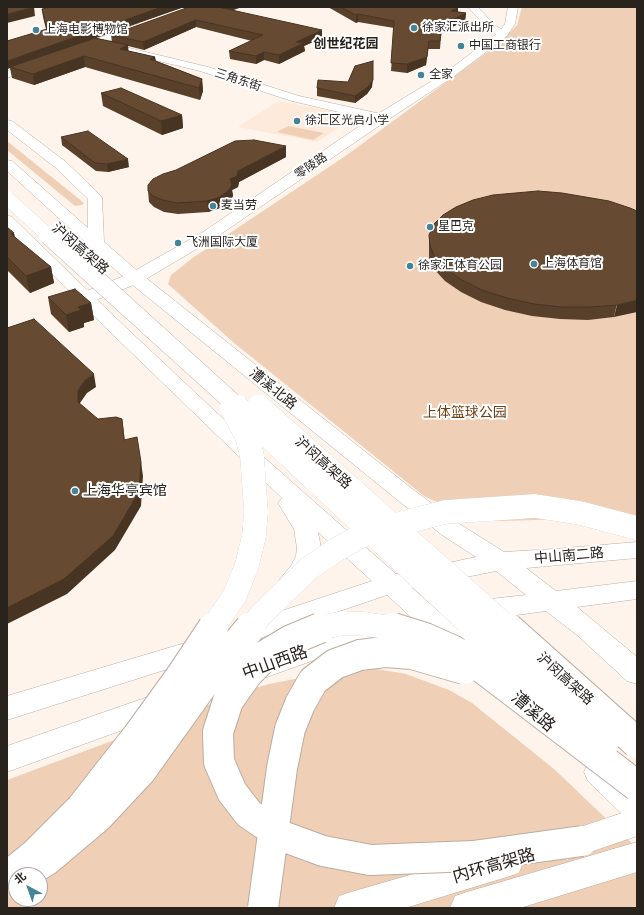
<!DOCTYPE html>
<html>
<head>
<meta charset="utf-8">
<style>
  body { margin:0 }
  #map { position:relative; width:644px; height:915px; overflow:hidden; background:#fff4ec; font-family:Rubik,"Noto Sans SC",sans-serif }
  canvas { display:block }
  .frame { position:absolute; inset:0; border:8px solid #29231e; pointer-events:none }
  .north { position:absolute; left:8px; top:867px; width:40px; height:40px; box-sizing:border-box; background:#fff; border:1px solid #a9a7a5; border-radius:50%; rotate:319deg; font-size:11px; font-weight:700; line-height:16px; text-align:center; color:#29231e }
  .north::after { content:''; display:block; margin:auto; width:14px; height:18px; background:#438497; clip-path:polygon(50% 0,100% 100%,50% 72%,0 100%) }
</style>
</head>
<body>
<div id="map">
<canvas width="644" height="915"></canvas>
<div class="frame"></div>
<div class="north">北</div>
</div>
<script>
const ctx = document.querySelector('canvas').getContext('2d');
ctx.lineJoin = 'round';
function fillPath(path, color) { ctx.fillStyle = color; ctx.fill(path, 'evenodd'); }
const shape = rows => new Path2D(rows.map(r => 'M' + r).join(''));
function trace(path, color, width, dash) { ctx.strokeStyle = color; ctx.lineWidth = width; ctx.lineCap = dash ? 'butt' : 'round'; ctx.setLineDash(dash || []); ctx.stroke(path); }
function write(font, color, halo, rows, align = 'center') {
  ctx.font = font + ' Rubik,"Noto Sans SC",sans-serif'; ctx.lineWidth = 4; ctx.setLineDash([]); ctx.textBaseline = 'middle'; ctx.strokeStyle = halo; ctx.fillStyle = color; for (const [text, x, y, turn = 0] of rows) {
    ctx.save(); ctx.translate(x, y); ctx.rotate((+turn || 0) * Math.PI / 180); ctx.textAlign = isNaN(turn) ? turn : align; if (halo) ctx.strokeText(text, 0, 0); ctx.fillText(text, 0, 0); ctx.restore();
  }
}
fillPath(shape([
  [278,101,356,116,317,142,238,127]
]), '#feeadb');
fillPath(shape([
  [522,7,637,7,637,517,501,521,467,516,424,496,233,342,168,284,171,275,194,257,344,157,497,45,517,25],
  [288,126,324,133,313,140,277,132],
  [7,141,84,203,82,205,75,206,7,150],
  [352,668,377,669,406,674,449,690,472,703,554,769,637,848,637,908,7,908,7,780,246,691,269,684],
  [16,875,40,875,40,899,16,899]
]), '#efcfb5');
const minor = shape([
  [468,7,478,7,494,25,507,32,508,34,507,36,499,36,488,29,468,7],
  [138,24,141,25,143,27,141,29,81,51,77,52,72,49,73,47,138,24],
  [121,46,208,67,299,96,381,114,385,115,387,118,385,121,381,122,292,101,200,71,117,51,116,49,121,46],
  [38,60,42,61,43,63,42,65,7,78,7,71,38,60]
]);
const tertiary = shape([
  [508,7,518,7,515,24,507,36,453,77,386,121,215,238,141,282,91,302,85,303,79,302,76,298,79,294,129,274,203,232,376,115,445,73,499,32,505,24,508,7]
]);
const primary = shape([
  [7,120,12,121,66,162,100,195,102,198,104,242,141,274,411,488,458,523,504,552,554,549,637,542,637,558,526,568,556,591,637,581,637,599,577,607,637,657,637,684,627,681,577,635,546,611,472,621,463,618,459,611,463,604,472,601,526,595,496,571,412,588,472,641,476,648,472,655,462,658,452,655,387,595,239,645,230,642,226,635,230,628,372,581,318,532,321,548,320,556,310,577,301,586,292,589,283,586,279,580,291,566,296,556,297,548,294,529,278,503,282,498,106,328,7,229,7,215,12,217,118,320,267,460,396,574,476,557,442,535,395,498,129,282,7,171,7,160,12,161,88,228,88,199,56,168,7,130,7,120],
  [381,616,390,619,394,626,390,633,264,678,254,675,250,667,254,659,381,616],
  [205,637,215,640,219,647,215,654,7,720,7,696,205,637],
  [162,692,172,696,176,704,172,712,7,772,7,746,162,692],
  [599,759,610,763,637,788,637,822,626,818,588,781,584,772,588,763,599,759]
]);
const trunk = shape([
  [637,808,637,836,567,860,556,855,551,845,556,835,637,808],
  [637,842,637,872,520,908,450,908,455,896,467,892,637,842],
  [507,847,519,851,523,862,519,873,507,877,405,908,334,908,339,896,351,892,507,847]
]);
trace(minor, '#bdac9f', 1);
trace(tertiary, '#bdac9f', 1);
trace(primary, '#bdac9f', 1);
trace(trunk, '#bdac9f', 1);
fillPath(minor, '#fff');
fillPath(tertiary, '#fff');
fillPath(primary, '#fff');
fillPath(trunk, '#fff');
const trunkBridgeFar3 = shape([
  [7,198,49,236]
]);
const trunkBridgeFar2 = shape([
  [48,235,239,408],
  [257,405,260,408]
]);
const trunkBridgeFar1 = shape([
  [237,407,475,629],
  [259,407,509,629],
  [212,629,235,595,247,565,254,536,256,512,252,456,247,436,232,408],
  [249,629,262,614,308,569,336,550,368,532,445,512,535,506,580,513,637,528],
  [316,629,343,623,366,624,398,629]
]);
const trunkBridge = shape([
  [320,628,291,640,266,655,247,674,228,701,218,732,219,762,232,792,249,814,282,836,323,851,370,860,473,856,582,841],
  [393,628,425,638,454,651,484,669,637,786],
  [474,628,603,745],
  [508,628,637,743],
  [23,875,47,860,98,817,141,771,204,683,250,628],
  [7,877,35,854,81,808,139,734,181,676,213,628],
  [263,908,282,768,290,729,300,704,313,681,335,664,360,655,385,652,412,654,464,669]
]);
trace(trunkBridgeFar3, '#bdac9f', 14, []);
trace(trunkBridgeFar2, '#bdac9f', 19, []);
trace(trunkBridgeFar1, '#bdac9f', 24, []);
trace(trunkBridge, '#bdac9f', 32, []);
trace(trunkBridgeFar3, '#fff', 14);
trace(trunkBridgeFar2, '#fff', 18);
trace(trunkBridgeFar1, '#fff', 24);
trace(trunkBridge, '#fff', 30);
fillPath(shape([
  [66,7,184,7,96,38,112,42,111,35,233,10,322,38,304,46,305,51,279,64,264,60,256,64,230,59,229,51,252,41,196,27,144,50,128,46,128,51,155,57,156,61,202,79,203,91,200,100,85,67,34,85,12,78,10,68,7,69,46,29,43,17,42,9],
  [328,7,451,7,458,12,466,13,465,21,441,32,440,49,428,49,426,65,407,73,391,71,394,28,358,22,356,23],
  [372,87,367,94,355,103,317,96,317,88],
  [101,93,182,115,183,128,162,135,103,106],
  [61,137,129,167,108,172,96,171,62,145],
  [286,146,286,157,239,182,238,187,232,190,233,196,229,202,220,208,208,212,178,214,164,212,154,207,149,202,148,191],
  [637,211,614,317,588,320,560,319,532,316,505,310,481,302,461,292,445,281,434,269,429,258,429,235],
  [7,227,15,238,51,267,54,283,30,293,7,270],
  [48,297,91,303,94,320,84,323,84,327,69,332,51,314]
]), '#59402b');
fillPath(shape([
  [34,7,35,16,7,23,7,14],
  [162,7,184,7,12,67,10,67,10,68,7,69,7,61],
  [215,7,242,7,228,12],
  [458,8,458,16,451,11],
  [466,13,465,21,441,32,440,49,442,25],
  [358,14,358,22,356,23,356,15],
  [196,20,196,27,144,50,143,42],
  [322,30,322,38,304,46,305,51,279,64,279,55,296,42],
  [429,41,426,65,407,73,407,64],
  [128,45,129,56,120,49],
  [264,52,264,60,256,64,256,56],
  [84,56,85,67,34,85,33,74],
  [155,57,156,68,150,59],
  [202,79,203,91,200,100,199,88],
  [373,80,372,87,367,94,355,103,355,96],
  [182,115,183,128,162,135,161,121],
  [286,146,286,157,239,182,238,187,232,190,233,196,229,202,220,208,208,212,207,201,238,171],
  [128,159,129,167,108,172,107,164],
  [14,233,18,249,11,234],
  [51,267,54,283,30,293,26,276],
  [637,300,637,312,614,317,617,305],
  [91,303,94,320,84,323,84,327,69,332,66,315,78,307],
  [94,374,96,387,87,393,80,403,81,416,78,402,78,390,85,380],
  [122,419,124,433,126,454,124,440],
  [141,462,143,476,141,506,115,550,67,594,7,624,7,608]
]), '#483423');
const building = shape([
  [7,7,34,7,7,14,7,7],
  [51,7,162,7,7,61,7,41,47,29,42,9,51,7],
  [189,7,218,7,322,30,296,42,304,43,279,55,264,52,256,56,229,51,263,35,196,20,143,42,111,35,189,7],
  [341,7,451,7,458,8,451,11,466,13,442,25,440,41,429,41,427,57,407,64,391,63,394,21,358,14,356,15,341,7],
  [95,38,128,45,120,49,155,57,150,59,202,79,199,88,84,56,33,74,10,67,95,38],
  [373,61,373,80,368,87,355,96,317,88,318,80,348,82,355,66,373,61],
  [121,88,182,115,161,121,101,93,121,88],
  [88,131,128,159,107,164,95,163,61,137,88,131],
  [254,140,286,146,238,171,237,176,230,179,232,185,228,191,220,197,207,201,177,203,163,200,153,196,148,191,148,185,153,179,163,174,176,170,235,141,254,140],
  [538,191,562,193,609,201,630,208,637,211,637,300,617,305,590,307,562,307,534,304,507,298,482,290,462,280,446,269,435,258,430,246,429,235,434,224,443,215,456,207,473,200,493,195,538,191],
  [7,227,14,233,11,234,51,267,26,276,7,257,7,227],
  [75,289,91,303,78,307,81,310,66,315,48,297,75,289],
  [34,319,94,374,85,380,78,390,78,402,98,419,116,417,122,419,124,440,137,437,141,462,139,492,113,536,64,579,7,608,7,362,8,362,7,361,7,328,34,319]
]);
fillPath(building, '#674a32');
trace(building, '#483423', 1);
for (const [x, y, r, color] of [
  [414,28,4,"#438497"],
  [36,30,4,"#438497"],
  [461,46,4,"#438497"],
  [421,75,4,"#438497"],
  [297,121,4,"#438497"],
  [213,206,4,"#438497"],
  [430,227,4,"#438497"],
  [178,243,4,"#438497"],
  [534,264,4,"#438497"],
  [410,266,4,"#438497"],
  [75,491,4,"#438497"]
]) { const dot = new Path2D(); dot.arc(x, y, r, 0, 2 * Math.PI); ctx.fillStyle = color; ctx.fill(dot); trace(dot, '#fff', 1.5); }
write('12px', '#29231e', '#fff', [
  ["徐家汇派出所",422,28],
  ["上海电影博物馆",44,30],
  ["中国工商银行",469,46],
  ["全家",429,75],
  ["徐汇区光启小学",305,121],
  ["麦当劳",221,206],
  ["星巴克",438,227],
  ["飞洲国际大厦",186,243],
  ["上海体育馆",542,264],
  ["徐家汇体育公园",418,266]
], 'left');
write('12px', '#29231e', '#fff', [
  ["三角东街",238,80,18],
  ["零陵路",311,166,-34]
]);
write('bold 13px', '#29231e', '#fff', [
  ["创世纪花园",346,44]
]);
write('14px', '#29231e', '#fff', [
  ["沪闵高架路",80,249,41],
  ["漕溪北路",273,389,39],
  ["沪闵高架路",323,463,42],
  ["中山南二路",569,556,-5],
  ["沪闵高架路",565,679,42]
]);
write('14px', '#6e4015', '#fff', [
  ["上体篮球公园",465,413]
]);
write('14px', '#29231e', '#fff', [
  ["上海华亭宾馆",83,491]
], 'left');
write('17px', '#29231e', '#fff', [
  ["中山西路",275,663,-20],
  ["漕溪路",533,712,41],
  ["内环高架路",494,866,-16]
]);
</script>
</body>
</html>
